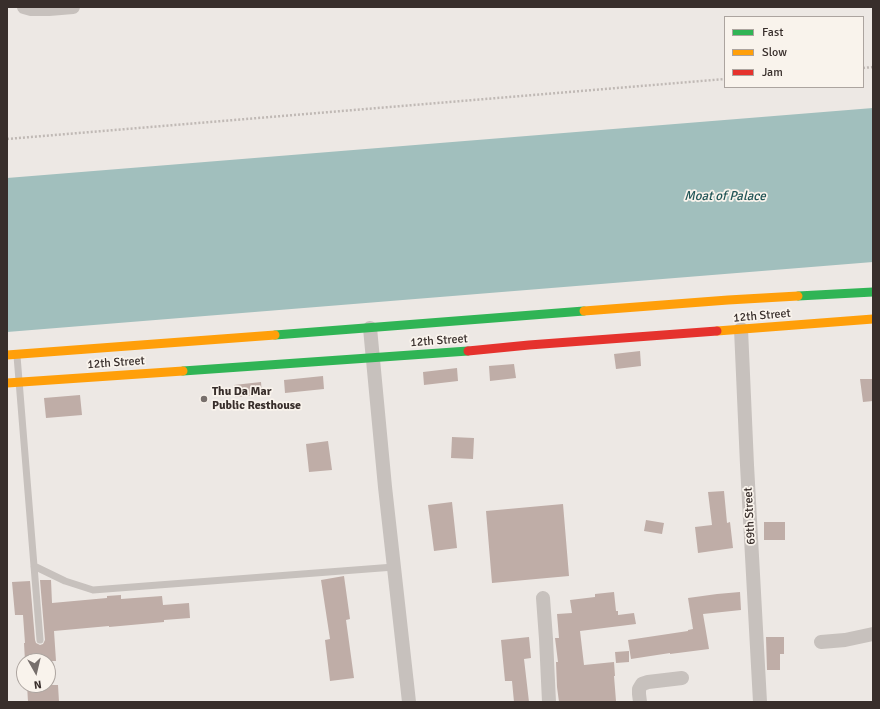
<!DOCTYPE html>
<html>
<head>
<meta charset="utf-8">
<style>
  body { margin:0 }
  #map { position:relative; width:880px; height:709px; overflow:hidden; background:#ede8e4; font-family:Signika,sans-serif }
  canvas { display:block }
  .frame { position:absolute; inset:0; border:8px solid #382e2b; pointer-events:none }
  .legend { position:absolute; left:724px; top:16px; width:140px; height:72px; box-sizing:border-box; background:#f9f3ec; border:1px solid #aca49f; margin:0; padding:5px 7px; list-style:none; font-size:12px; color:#382e2b }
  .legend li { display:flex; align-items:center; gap:8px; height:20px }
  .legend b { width:20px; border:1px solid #aca49f }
  .north { position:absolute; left:16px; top:653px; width:40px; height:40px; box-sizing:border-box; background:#f9f3ec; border:1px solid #aca49f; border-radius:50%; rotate:172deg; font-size:11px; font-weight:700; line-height:16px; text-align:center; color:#382e2b }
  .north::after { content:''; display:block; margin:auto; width:14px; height:18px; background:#776f6c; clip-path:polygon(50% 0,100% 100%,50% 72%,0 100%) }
</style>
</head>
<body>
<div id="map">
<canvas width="880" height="709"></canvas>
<div class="frame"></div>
<ul class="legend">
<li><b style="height:5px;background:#30b455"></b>Fast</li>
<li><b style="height:5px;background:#ff9f0a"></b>Slow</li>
<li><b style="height:5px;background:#e5322d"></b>Jam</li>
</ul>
<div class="north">N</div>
</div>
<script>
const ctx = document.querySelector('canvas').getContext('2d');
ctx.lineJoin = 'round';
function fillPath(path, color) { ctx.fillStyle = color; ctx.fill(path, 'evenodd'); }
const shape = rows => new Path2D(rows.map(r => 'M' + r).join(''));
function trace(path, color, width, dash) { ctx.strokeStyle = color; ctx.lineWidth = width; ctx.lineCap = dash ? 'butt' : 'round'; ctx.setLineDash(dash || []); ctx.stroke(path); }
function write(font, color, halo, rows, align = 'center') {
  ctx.font = font + ' Signika,sans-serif'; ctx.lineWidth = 3.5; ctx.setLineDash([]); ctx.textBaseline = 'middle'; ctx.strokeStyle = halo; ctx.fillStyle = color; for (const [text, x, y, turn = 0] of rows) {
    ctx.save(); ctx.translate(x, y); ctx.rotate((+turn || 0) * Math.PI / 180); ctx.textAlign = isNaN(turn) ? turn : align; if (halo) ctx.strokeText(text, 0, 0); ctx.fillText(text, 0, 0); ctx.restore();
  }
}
fillPath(shape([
  [873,108,873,262,7,332,7,178]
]), '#a1bfbd');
fillPath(shape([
  [640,351,641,366,616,369,614,354],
  [514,364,516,378,490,381,489,366],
  [457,368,458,381,424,385,423,372],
  [323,376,324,389,285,393,284,380],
  [860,379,873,379,873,401,863,402],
  [261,382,262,395,235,397,234,385],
  [80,395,82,415,46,418,44,398],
  [452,437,474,438,473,459,451,458],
  [328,441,332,470,309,472,306,444],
  [724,491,727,523,730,522,733,548,698,553,695,527,712,525,708,492],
  [452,502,457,548,434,551,428,505],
  [563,504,569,576,492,583,486,511],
  [646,520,664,523,662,534,644,531],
  [764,522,785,522,785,540,764,540],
  [344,576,350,619,346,620,354,678,330,681,325,640,330,639,321,580],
  [40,580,51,580,52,603,107,598,107,596,121,595,121,599,162,596,163,605,189,603,190,618,164,620,164,622,109,627,109,626,54,631,56,661,25,661,24,643,25,643,23,615,15,615,12,582,30,581,35,640,36,643,40,645,43,644,45,640],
  [614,592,616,611,618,611,618,615,634,613,636,624,580,631,584,665,614,662,615,676,614,676,616,701,608,702,559,702,557,687,556,662,558,662,555,638,559,638,557,614,572,613,570,600,595,597,595,594],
  [740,592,741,610,703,614,709,649,670,654,670,653,631,659,628,640,688,631,688,630,693,629,688,598,717,594],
  [529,637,531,658,524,659,529,702,514,702,512,681,505,681,501,640],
  [766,637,784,637,784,654,780,654,780,670,767,670],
  [629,651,629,662,616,663,615,652],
  [27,685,58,685,59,702,28,702]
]), '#bfada7');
trace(shape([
  [863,68,873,67],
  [7,139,725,79]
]), '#c0b9b5', 2.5, [2, 2]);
trace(shape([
  [17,356,40,640],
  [34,566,65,581,93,590,394,567]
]), '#c7c1bd', 7);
trace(shape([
  [24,7,31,9,49,9,73,7],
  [370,328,385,487,409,702],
  [741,329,747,465,760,702],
  [543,598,546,639,549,702],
  [821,642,845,640,873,634],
  [640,702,639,694,639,689,642,684,648,682,682,678]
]), '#c7c1bd', 14);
trace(shape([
  [798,296,873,292],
  [275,335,584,311],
  [183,371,468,351]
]), '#30b455', 9);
trace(shape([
  [584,311,728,300,798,296],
  [717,331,873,319],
  [7,355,275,335],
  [7,383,183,371]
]), '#ff9f0a', 9);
trace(shape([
  [468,351,529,345,717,331]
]), '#e5322d', 9);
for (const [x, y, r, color] of [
  [204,399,4,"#776f6c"]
]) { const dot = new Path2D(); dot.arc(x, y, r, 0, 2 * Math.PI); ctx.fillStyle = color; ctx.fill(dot); trace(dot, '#f9f3ec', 1.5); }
write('12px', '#382e2b', '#f9f3ec', [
  ["12th Street",762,316,-5],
  ["12th Street",439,341,-4],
  ["12th Street",116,363,-4],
  ["69th Street",750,516,-93]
]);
write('bold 12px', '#382e2b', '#f9f3ec', [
  ["Thu Da Mar",212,392],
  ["Public Resthouse",212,406]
], 'left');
write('italic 13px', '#235657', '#f9f3ec', [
  ["Moat of Palace",725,197]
]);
</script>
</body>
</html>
